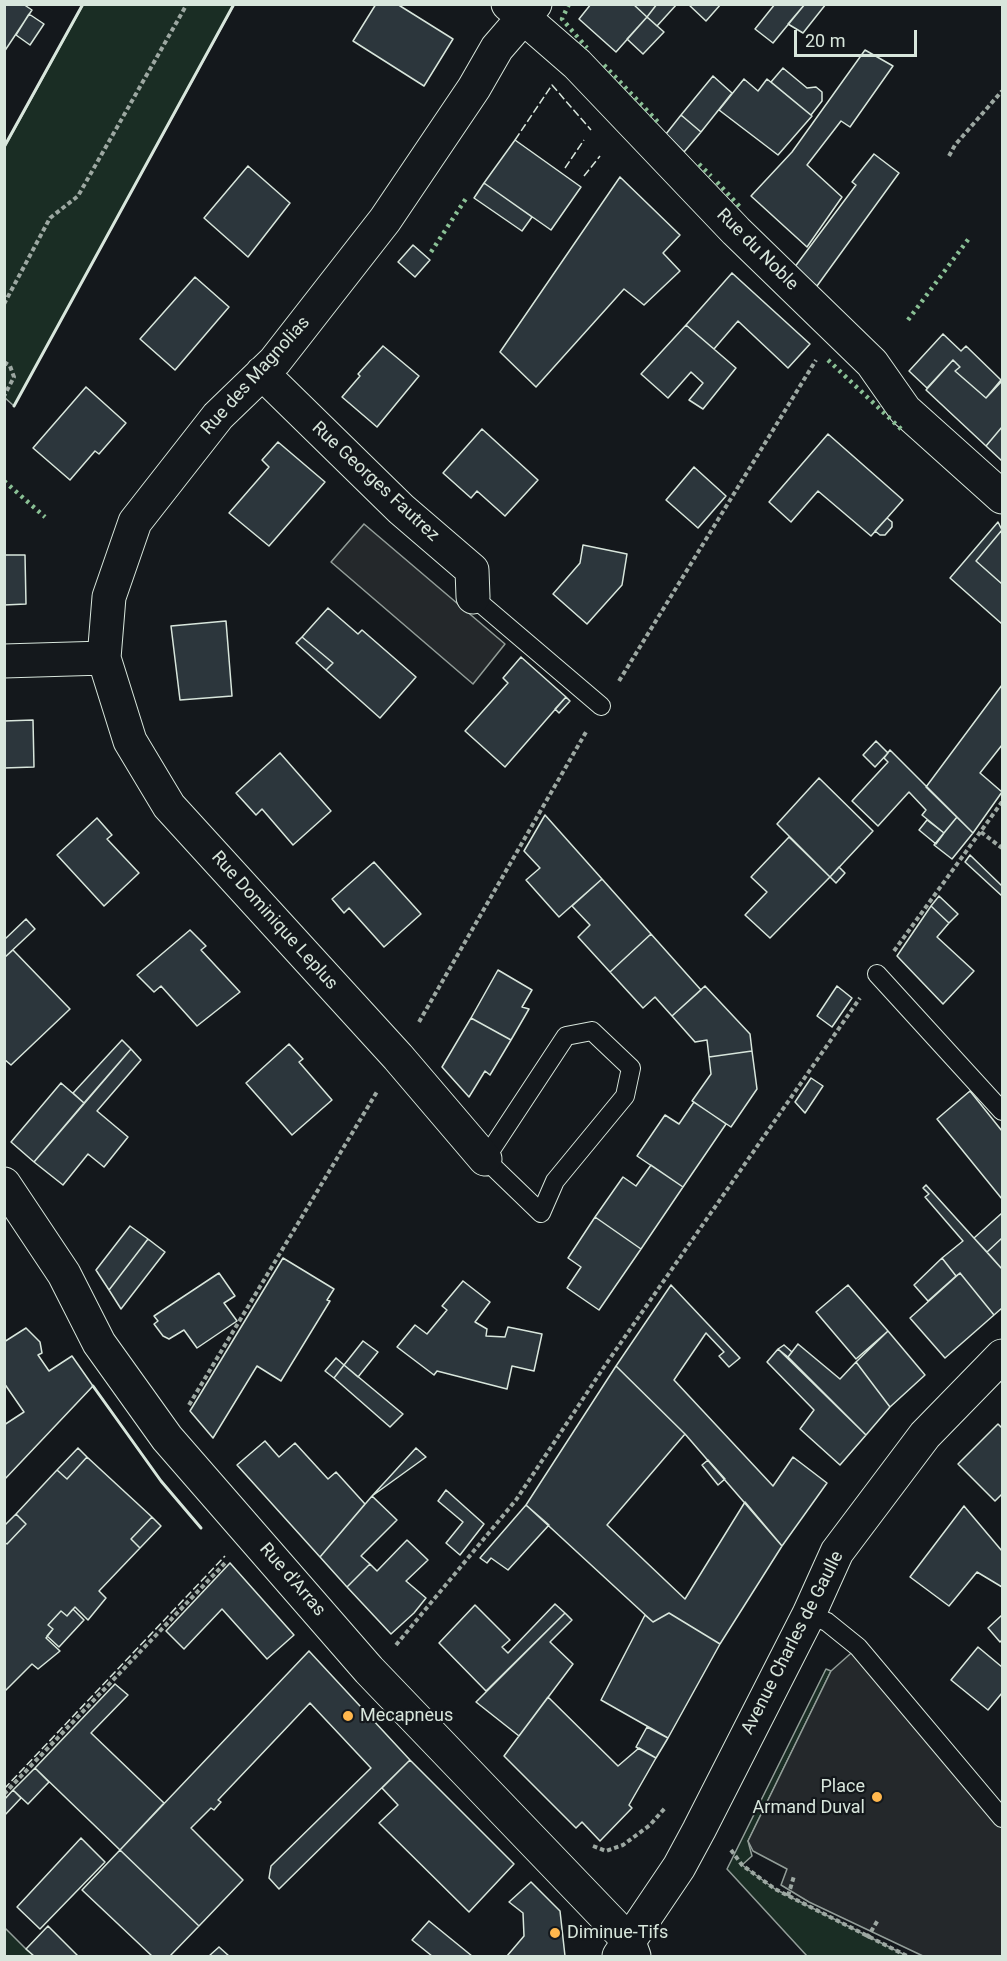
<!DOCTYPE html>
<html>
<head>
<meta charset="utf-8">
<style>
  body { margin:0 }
  #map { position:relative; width:1007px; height:1961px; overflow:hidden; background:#14181c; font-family:Roboto,sans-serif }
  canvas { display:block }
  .frame { position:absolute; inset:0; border:6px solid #d8e6dc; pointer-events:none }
  .scale { position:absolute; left:794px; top:30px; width:123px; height:27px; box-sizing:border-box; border:3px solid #d8e6dc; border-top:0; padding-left:8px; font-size:18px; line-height:21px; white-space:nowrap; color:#d8e6dc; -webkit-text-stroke:4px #14181c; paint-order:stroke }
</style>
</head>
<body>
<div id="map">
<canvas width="1007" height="1961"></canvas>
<div class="frame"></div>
<div class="scale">20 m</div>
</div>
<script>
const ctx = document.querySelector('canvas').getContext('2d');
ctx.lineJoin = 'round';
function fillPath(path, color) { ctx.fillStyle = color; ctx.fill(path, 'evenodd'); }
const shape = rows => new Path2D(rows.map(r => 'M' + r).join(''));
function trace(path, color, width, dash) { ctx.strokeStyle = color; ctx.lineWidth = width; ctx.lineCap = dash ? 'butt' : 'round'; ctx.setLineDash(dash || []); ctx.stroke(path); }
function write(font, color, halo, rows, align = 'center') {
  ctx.font = font + ' Roboto,sans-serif'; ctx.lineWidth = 4.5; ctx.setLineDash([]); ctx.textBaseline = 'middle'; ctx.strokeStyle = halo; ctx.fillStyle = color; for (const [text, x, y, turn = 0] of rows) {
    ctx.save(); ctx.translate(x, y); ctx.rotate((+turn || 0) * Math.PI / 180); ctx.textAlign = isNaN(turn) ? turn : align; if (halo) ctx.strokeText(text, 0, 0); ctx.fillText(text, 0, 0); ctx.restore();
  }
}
const green = shape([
  [83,5,234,5,14,406,4,397,5,147,83,5],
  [826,1669,831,1671,748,1841,752,1856,742,1865,775,1889,907,1956,807,1956,727,1869,826,1669],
  [4,1927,26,1949,34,1956,5,1956,4,1927]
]);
fillPath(green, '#1a2d24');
trace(green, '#939e99', 1.5);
const parking = shape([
  [364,524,505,644,473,684,331,562,364,524],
  [858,1647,1002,1818,1002,1956,923,1956,809,1902,781,1885,787,1869,753,1851,748,1841,831,1671,858,1647]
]);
fillPath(parking, '#24282b');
trace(parking, '#939e99', 1.5);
const building = shape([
  [4,4,23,4,32,10,4,52,4,4],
  [376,4,397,4,453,39,424,86,353,41,376,4],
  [591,4,633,4,647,17,616,52,579,19,591,4],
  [633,4,657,4,647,17,633,4],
  [657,4,677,4,657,26,647,17,657,4],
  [688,4,721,4,706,21,688,4],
  [775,4,805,4,773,43,755,29,775,4],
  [805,4,826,4,803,33,788,24,805,4],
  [29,14,44,24,30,45,16,35,29,14],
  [647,17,664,32,643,54,627,39,647,17],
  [865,50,893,66,850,127,841,121,807,165,842,197,807,247,751,196,792,152,865,50],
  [783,68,807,88,816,87,822,92,822,101,811,115,771,82,783,68],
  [713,76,732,93,701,132,681,115,713,76],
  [744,79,758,91,767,79,812,116,778,155,719,110,744,79],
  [681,115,701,132,684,152,666,134,681,115],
  [515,140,581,187,551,230,484,183,515,140],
  [874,154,899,173,817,286,794,268,856,185,852,182,874,154],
  [248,166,290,203,248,257,204,218,248,166],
  [620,177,680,235,663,253,680,271,644,305,624,289,536,387,500,352,620,177],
  [484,183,532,217,522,231,474,198,484,183],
  [413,245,430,260,415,277,398,262,413,245],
  [732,273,810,344,788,368,738,321,714,349,686,325,732,273],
  [195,277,229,307,175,370,140,339,195,277],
  [686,325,736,368,703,409,689,400,703,383,691,372,668,398,641,374,686,325],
  [943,334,961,351,966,346,1001,380,986,398,955,371,960,367,953,360,927,388,909,371,943,334],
  [383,346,419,376,377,427,342,397,360,376,358,374,383,346],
  [953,360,960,367,955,371,986,398,1002,381,1002,427,986,446,926,390,953,360],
  [86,387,126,423,99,454,95,451,70,480,33,448,86,387],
  [1002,427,1002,461,986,446,1002,427],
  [482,429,538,480,505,516,477,491,471,498,443,473,482,429],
  [828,434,903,500,871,536,818,491,791,522,769,502,828,434],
  [278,442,325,482,269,546,229,513,269,467,262,460,278,442],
  [694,467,726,496,698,528,666,500,694,467],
  [887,518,892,522,892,527,885,535,880,535,875,531,887,518],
  [998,522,1002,530,976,561,1002,584,1002,624,950,578,998,522],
  [1002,530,1002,584,976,561,1002,530],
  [583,545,627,554,622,585,587,624,553,594,580,563,583,545],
  [4,555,25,555,26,604,4,605,4,555],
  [328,608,358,634,362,630,416,677,380,718,326,670,333,663,302,637,328,608],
  [226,621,232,696,180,700,171,626,226,621],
  [302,637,333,663,326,670,296,643,302,637],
  [521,657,566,697,505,767,465,731,508,683,503,678,521,657],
  [1002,685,1002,745,980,773,1002,792,973,833,926,787,1002,685],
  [566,697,570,701,559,713,555,709,566,697],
  [33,720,34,767,4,768,4,721,33,720],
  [876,741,888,753,875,767,863,755,876,741],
  [890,750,957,817,944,833,922,815,926,810,909,792,878,826,852,801,888,762,884,758,890,750],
  [280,753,331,811,293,845,262,809,256,815,236,793,280,753],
  [819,778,873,831,830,877,777,824,819,778],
  [545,815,602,879,559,917,526,880,540,868,524,851,545,815],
  [957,817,973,833,952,859,934,845,957,817],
  [97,818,112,835,107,839,139,873,104,906,57,855,97,818],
  [927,820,944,833,936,844,919,830,927,820],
  [789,837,830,877,770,938,745,915,767,892,751,877,789,837],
  [970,855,1002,886,1002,896,965,862,970,855],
  [374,862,421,914,384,947,349,908,344,913,332,899,374,862],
  [839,867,845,873,836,883,830,877,839,867],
  [602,879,651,934,610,972,578,937,590,925,572,906,602,879],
  [939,896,958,914,949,923,931,906,939,896],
  [931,906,949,923,937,937,974,971,943,1004,897,956,931,906],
  [26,919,35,929,4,958,4,940,26,919],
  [190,930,206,946,201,950,240,992,197,1026,161,986,154,992,137,975,190,930],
  [651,934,701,990,672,1016,655,997,643,1008,610,972,651,934],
  [13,950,70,1009,11,1065,4,1059,4,958,13,950],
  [498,970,532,990,522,1007,529,1009,511,1040,471,1018,498,970],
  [705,986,750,1034,752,1051,709,1057,707,1040,695,1042,672,1016,705,986],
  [837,986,852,998,832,1027,817,1016,837,986],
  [471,1018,511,1040,490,1075,485,1071,469,1097,442,1067,471,1018],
  [122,1040,131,1049,84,1103,73,1093,122,1040],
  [289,1044,303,1059,299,1062,332,1100,292,1135,246,1083,289,1044],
  [131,1049,141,1060,97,1111,128,1137,104,1167,88,1154,63,1185,34,1162,131,1049],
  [752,1051,757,1089,731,1127,692,1101,711,1074,709,1057,752,1051],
  [811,1078,823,1086,805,1113,795,1102,811,1078],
  [61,1083,84,1103,34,1162,11,1142,61,1083],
  [970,1091,1002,1131,1002,1199,937,1119,970,1091],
  [694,1102,726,1124,683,1187,637,1156,665,1115,679,1124,694,1102],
  [651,1165,683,1187,641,1249,595,1217,623,1177,636,1186,651,1165],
  [926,1185,1002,1269,1002,1308,994,1315,960,1273,956,1276,942,1258,963,1241,925,1197,929,1194,923,1188,926,1185],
  [1002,1213,1002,1238,987,1252,974,1238,1002,1213],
  [595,1217,641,1249,599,1310,567,1288,581,1267,568,1258,595,1217],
  [130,1226,148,1239,109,1290,96,1270,130,1226],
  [1002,1238,1002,1269,987,1252,1002,1238],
  [148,1239,165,1252,121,1309,109,1290,148,1239],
  [283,1258,334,1289,327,1300,330,1301,281,1381,257,1366,213,1438,190,1411,283,1258],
  [942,1258,956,1276,928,1301,914,1285,942,1258],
  [219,1273,235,1296,224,1303,237,1321,197,1348,184,1330,169,1339,163,1336,154,1324,158,1321,154,1316,219,1273],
  [960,1273,994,1315,945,1358,910,1318,960,1273],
  [463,1281,490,1302,475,1322,487,1329,486,1336,505,1337,508,1327,542,1334,534,1371,512,1366,507,1389,437,1371,434,1375,397,1347,415,1325,427,1334,447,1310,442,1306,463,1281],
  [671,1285,740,1358,729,1367,719,1356,724,1352,706,1333,674,1380,773,1486,793,1457,827,1483,782,1546,685,1434,616,1366,671,1285],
  [848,1285,888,1331,856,1359,816,1312,848,1285],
  [26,1328,40,1342,42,1353,38,1355,49,1371,72,1356,93,1386,4,1480,4,1425,24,1412,4,1383,4,1342,26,1328],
  [888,1331,925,1375,890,1407,856,1362,888,1331],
  [363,1341,378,1352,358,1377,344,1365,363,1341],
  [798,1344,840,1379,856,1362,890,1407,866,1435,788,1357,798,1344],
  [784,1345,792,1352,788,1357,778,1349,784,1345],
  [778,1349,866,1435,840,1465,800,1429,814,1410,767,1362,778,1349],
  [336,1358,344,1365,334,1378,325,1371,336,1358],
  [344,1365,403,1414,390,1427,334,1378,344,1365],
  [616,1366,685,1434,607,1525,685,1599,745,1502,782,1546,720,1644,669,1613,653,1622,526,1505,616,1366],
  [998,1424,1002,1428,1002,1494,995,1501,958,1464,998,1424],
  [265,1441,279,1457,295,1443,328,1479,336,1472,365,1504,320,1557,237,1465,265,1441],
  [78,1448,87,1457,67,1479,57,1470,78,1448],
  [416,1448,426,1457,372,1496,416,1448],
  [87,1457,152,1517,131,1539,140,1548,99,1591,106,1598,88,1620,75,1607,67,1616,61,1611,48,1625,53,1629,46,1638,60,1651,38,1669,32,1664,4,1692,4,1542,7,1544,26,1524,16,1514,57,1470,67,1479,87,1457],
  [708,1460,725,1479,718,1485,702,1465,708,1460],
  [446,1490,484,1524,460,1555,446,1543,463,1522,438,1501,446,1490],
  [372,1496,397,1520,361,1556,370,1564,347,1587,320,1557,372,1496],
  [526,1505,549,1525,508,1570,491,1558,487,1563,480,1558,526,1505],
  [964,1506,1002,1551,1002,1587,977,1572,949,1606,910,1577,964,1506],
  [16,1514,26,1524,7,1544,4,1542,4,1526,16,1514],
  [152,1517,161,1526,140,1548,131,1539,152,1517],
  [407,1540,428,1560,406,1581,426,1598,414,1613,391,1634,347,1587,370,1564,377,1571,407,1540],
  [230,1563,294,1635,267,1659,222,1609,184,1649,166,1631,230,1563],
  [555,1604,565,1613,486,1691,439,1643,475,1605,510,1640,502,1647,508,1653,555,1604],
  [73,1609,84,1620,59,1647,47,1636,53,1629,48,1625,61,1611,67,1616,73,1609],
  [565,1613,572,1620,550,1642,573,1664,519,1736,476,1702,565,1613],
  [669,1613,720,1644,668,1738,601,1700,645,1615,653,1622,669,1613],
  [1002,1615,1002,1640,1000,1642,988,1628,1002,1615],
  [978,1647,1002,1667,1002,1693,988,1710,951,1680,978,1647],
  [309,1651,410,1760,279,1889,269,1878,271,1866,371,1768,310,1703,218,1800,221,1802,214,1810,211,1808,191,1828,243,1880,199,1926,120,1850,309,1651],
  [115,1684,128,1695,91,1733,164,1803,120,1850,35,1768,115,1684],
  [548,1697,618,1766,639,1748,656,1758,629,1805,632,1808,600,1841,582,1822,576,1828,504,1756,548,1697],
  [647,1727,668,1738,656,1758,636,1747,647,1727],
  [410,1760,514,1864,469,1912,379,1823,398,1805,382,1788,410,1760],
  [35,1768,49,1782,28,1804,13,1790,35,1768],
  [13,1790,21,1798,4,1816,4,1800,13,1790],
  [81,1838,105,1862,40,1929,17,1907,81,1838],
  [120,1850,199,1926,170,1956,152,1956,82,1890,120,1850],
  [531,1882,560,1911,565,1956,507,1956,524,1936,523,1913,509,1902,531,1882],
  [429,1921,472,1956,432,1956,412,1940,429,1921],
  [48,1926,78,1956,34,1956,26,1949,48,1926],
  [219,1947,229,1956,209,1956,219,1947]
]);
fillPath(building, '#2c363c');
trace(building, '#d8e6dc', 1.5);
const lane = shape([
  [473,597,601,706],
  [877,974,1002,1111],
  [592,1031,631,1068,625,1096,555,1181,541,1213,485,1159,566,1036,592,1031],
  [809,1614,827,1622,858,1647,1002,1818]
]);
const street = shape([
  [508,4,577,64,736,231,872,363,905,410,1002,497],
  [262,373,401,509,472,570,473,597],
  [104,658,130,741,169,806,398,1057,485,1159],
  [4,661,104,658,109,597,135,522,218,416,275,361,385,220,474,88,497,48,535,4],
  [4,1184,64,1274,99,1343,167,1438,369,1670,628,1940,634,1956]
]);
const secondary = shape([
  [619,1956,679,1867,699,1830,809,1614,837,1552,925,1435,1002,1356]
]);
trace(lane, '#d8e6dc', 20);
trace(street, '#d8e6dc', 35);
trace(secondary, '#d8e6dc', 35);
trace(shape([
  [949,156,955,145,1002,91],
  [4,304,50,218,78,196,187,4],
  [4,362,10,366,14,377,4,396],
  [619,681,816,360],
  [981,832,1002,848],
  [894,951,1002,802],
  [419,1022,586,732],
  [189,1405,378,1090],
  [396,1645,516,1500,604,1367,860,998],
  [4,1794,225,1563],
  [593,1846,606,1851,623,1845,650,1825,665,1808],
  [731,1850,742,1865,775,1889,907,1956],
  [788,1896,794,1876],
  [867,1938,878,1920]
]), '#9da8a2', 4, [4.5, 3]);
trace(lane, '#14181c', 18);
trace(street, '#14181c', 33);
trace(secondary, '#14181c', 33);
trace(shape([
  [569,4,562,19,587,48],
  [604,65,658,122],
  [699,164,711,176],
  [717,182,740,207],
  [431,252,467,197],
  [908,320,970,237],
  [828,360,901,429],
  [4,481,45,517]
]), '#8ac095', 4.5, [3, 4.5]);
trace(shape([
  [515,140,552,85,591,130],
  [565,168,584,140],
  [584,176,600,156],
  [4,1789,225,1556]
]), '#d8e6dc', 1.5, [8, 3]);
trace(shape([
  [4,147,83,4],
  [14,406,234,4],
  [93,1386,161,1481,201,1528]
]), '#d8e6dc', 3);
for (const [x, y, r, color] of [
  [348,1716,6,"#ffb74d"],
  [877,1797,6,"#ffb74d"],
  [555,1933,6,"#ffb74d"]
]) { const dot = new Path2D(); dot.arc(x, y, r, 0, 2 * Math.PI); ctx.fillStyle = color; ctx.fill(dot); trace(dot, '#14181c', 2); }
write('18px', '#d8e6dc', '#14181c', [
  ["Rue du Noble",757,250,45],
  ["Rue des Magnolias",256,376,-48],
  ["Rue Georges Fautrez",375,482,43],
  ["Rue Dominique Leplus",274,921,48],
  ["Rue d'Arras",292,1580,49],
  ["Avenue Charles de Gaulle",793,1643,-63]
]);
write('18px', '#d8e6dc', '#14181c', [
  ["Mecapneus",360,1716],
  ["Place",865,1787,"right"],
  ["Armand Duval",865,1808,"right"],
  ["Diminue-Tifs",567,1933]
], 'left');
</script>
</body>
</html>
